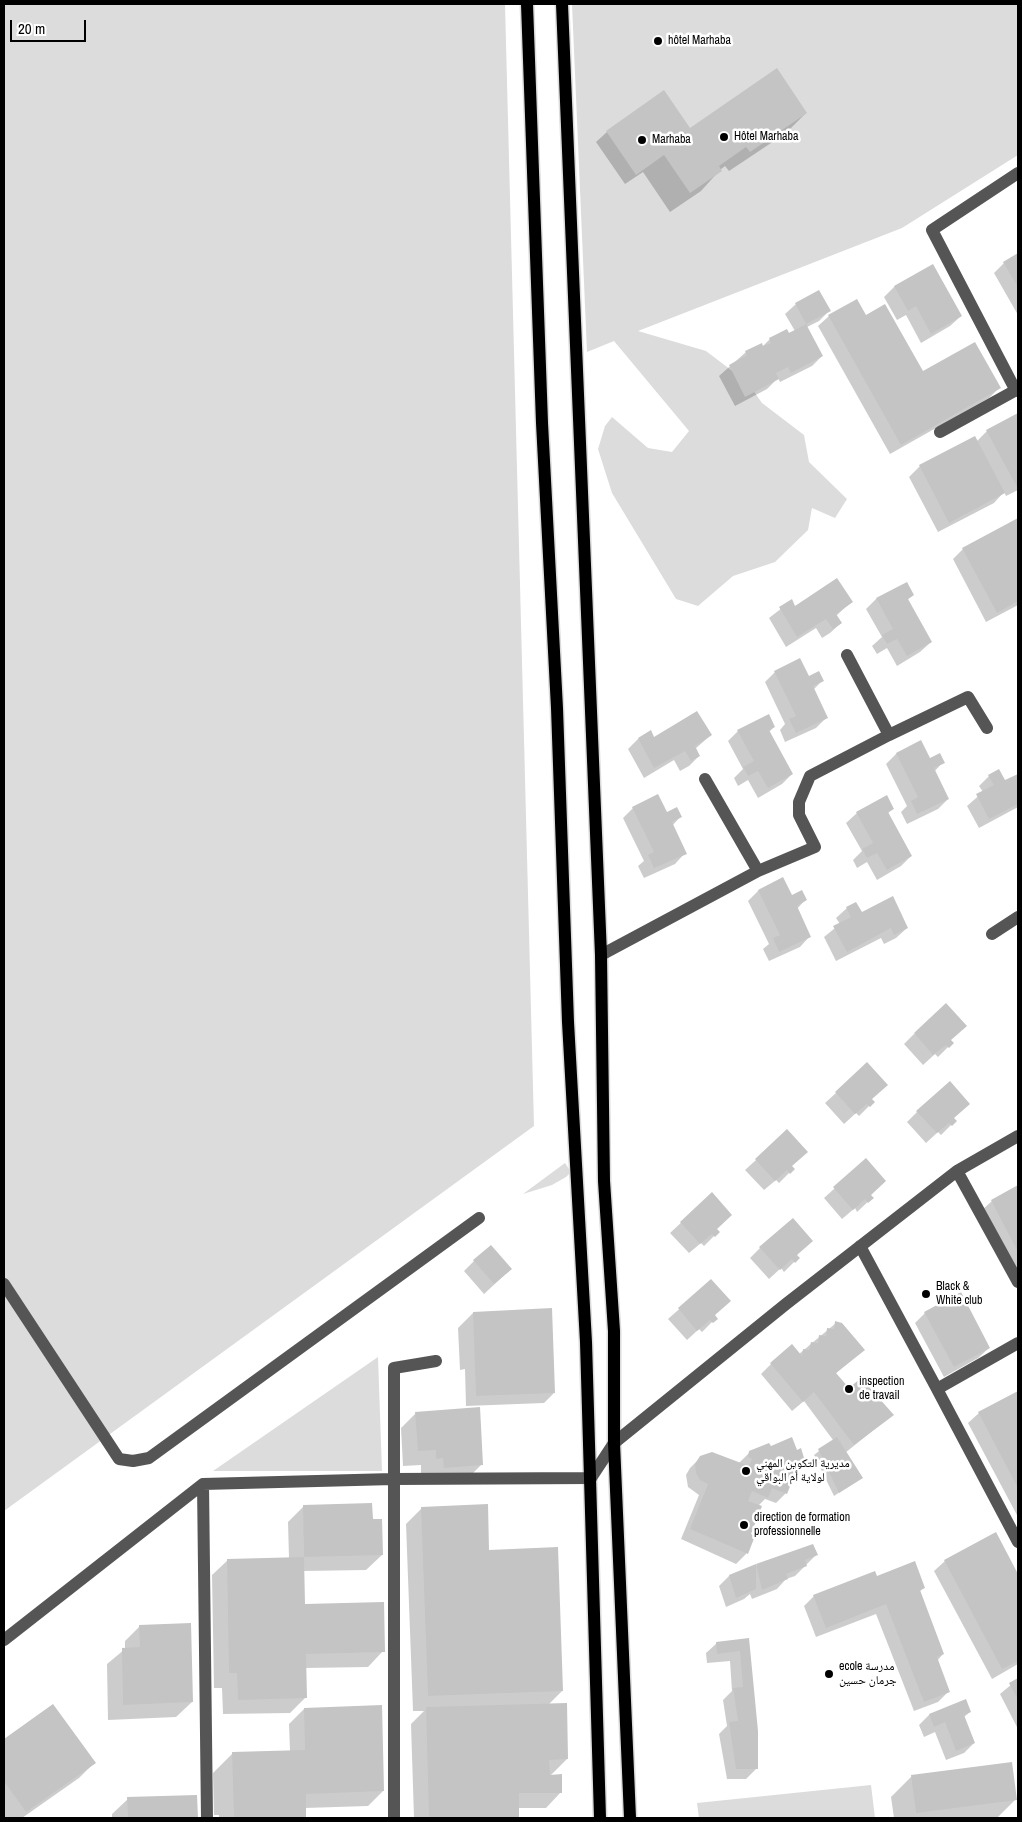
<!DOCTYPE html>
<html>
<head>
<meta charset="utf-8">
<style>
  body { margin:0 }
  #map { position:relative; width:1022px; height:1822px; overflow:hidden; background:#fff; font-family:"Archivo Narrow",sans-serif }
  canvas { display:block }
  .frame { position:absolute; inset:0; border:5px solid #000; pointer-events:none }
  .scale { position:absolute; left:10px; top:20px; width:76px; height:22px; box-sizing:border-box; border:2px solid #000; border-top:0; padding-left:6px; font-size:15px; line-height:18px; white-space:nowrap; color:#000; -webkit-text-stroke:4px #fff; paint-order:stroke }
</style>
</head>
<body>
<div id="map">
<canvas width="1022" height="1822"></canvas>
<div class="frame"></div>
<div class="scale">20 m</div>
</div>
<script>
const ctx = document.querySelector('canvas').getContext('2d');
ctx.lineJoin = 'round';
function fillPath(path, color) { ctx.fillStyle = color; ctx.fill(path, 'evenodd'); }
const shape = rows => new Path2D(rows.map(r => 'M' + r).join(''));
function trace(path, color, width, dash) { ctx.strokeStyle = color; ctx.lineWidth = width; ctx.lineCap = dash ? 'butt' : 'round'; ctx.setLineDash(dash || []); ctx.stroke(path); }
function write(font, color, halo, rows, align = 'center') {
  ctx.font = font + ' "Archivo Narrow","Noto Naskh Arabic",sans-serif'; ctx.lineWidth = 5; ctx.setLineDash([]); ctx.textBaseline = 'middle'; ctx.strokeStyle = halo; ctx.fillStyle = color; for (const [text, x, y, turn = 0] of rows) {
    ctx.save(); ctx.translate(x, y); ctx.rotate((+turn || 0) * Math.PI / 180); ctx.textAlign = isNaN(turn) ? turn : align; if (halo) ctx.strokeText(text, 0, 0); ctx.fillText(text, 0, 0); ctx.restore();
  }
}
fillPath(shape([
  [4,4,505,4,534,1126,4,1511],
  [572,4,1018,4,1018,155,902,228,638,331,706,351,748,383,762,403,804,435,809,462,847,499,835,518,812,508,808,530,775,562,733,576,698,606,676,599,612,493,598,449,605,426,612,417,648,448,672,452,689,431,614,341,587,352],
  [565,1163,571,1172,566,1177,552,1185,523,1194],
  [378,1357,382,1471,213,1471],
  [871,1785,875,1818,699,1818,697,1803]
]), '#dcdcdc');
fillPath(shape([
  [806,113,786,133,729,171,725,166,720,170,701,191,670,212,643,172,625,184,596,142,607,132,684,132],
  [1018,254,1018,315,994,273,1004,263],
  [932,266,961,316,950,326,921,343,906,315,897,320,884,297,894,287],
  [796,304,829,311,819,321,807,327,822,356,812,366,780,382,778,378,767,389,735,406,719,376,746,352,761,345,762,347,770,339,795,331,785,314],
  [829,316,866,316,923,373,999,388,989,398,890,454,818,326],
  [1018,414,1018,490,1006,496,1004,492,994,503,938,532,909,477,920,466,975,437,977,441,987,431],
  [1018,519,1018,605,986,622,953,559,963,549],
  [907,583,913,595,907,600,931,642,920,652,897,666,887,648,877,654,872,646,882,637,866,609,876,599],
  [791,601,795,608,851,602,836,616,841,623,830,633,822,638,816,628,786,647,769,618],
  [775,672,822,681,813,690,827,717,816,728,785,742,780,730,785,724,765,682],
  [774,727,769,732,792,774,782,784,758,798,748,780,738,786,734,778,743,769,728,741,738,731],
  [711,735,695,749,699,756,689,766,680,771,674,760,644,778,628,749,638,739],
  [920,742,930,760,943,762,934,772,948,799,938,809,907,824,901,812,907,806,886,764,896,754],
  [1018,775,1018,807,979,828,967,806,983,792,979,786,989,776,1004,782],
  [633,808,681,816,672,826,685,853,675,864,644,878,638,866,644,861,623,818],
  [893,809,887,814,911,856,901,866,877,880,867,862,857,868,853,860,862,851,846,823,857,813],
  [782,879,792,897,805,900,797,909,810,936,800,947,769,961,763,949,769,944,748,901,758,891],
  [847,908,861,914,907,928,896,938,884,944,881,938,836,961,824,937,840,924,836,918],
  [914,1034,950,1040,952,1043,938,1057,935,1054,923,1065,904,1044],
  [836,1093,871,1099,873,1102,859,1116,856,1113,844,1124,825,1103],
  [917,1112,953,1119,955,1121,941,1135,938,1132,926,1143,907,1122],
  [756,1160,791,1166,793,1169,779,1183,776,1180,764,1190,745,1170],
  [866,1160,870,1195,872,1198,857,1212,855,1208,842,1219,824,1198],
  [1018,1187,1018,1276,981,1211,992,1201],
  [712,1194,716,1229,718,1232,704,1246,701,1243,689,1253,670,1233],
  [760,1248,796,1255,798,1258,784,1272,781,1268,769,1279,750,1258],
  [474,1261,511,1269,484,1294,464,1271],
  [711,1281,714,1316,716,1318,702,1332,699,1329,687,1340,668,1319],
  [473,1313,554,1393,544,1403,466,1406,465,1369,460,1370,458,1328],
  [925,1313,989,1348,978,1358,944,1377,915,1323],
  [836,1323,863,1350,835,1374,849,1390,892,1415,845,1453,861,1478,834,1496,814,1455,833,1440,804,1401,792,1411,761,1374,771,1364,799,1354],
  [1018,1392,1018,1517,968,1423,979,1413],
  [416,1413,482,1464,467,1479,421,1473,421,1465,403,1466,401,1428],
  [770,1448,796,1452,802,1465,794,1472,786,1493,776,1503,765,1499,758,1506,749,1535,754,1537,746,1554,736,1564,681,1539,699,1495,688,1487,686,1475,690,1468,701,1457,739,1463,750,1452],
  [304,1506,371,1520,382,1555,366,1570,303,1571,304,1605,383,1651,368,1667,305,1668,305,1698,290,1713,223,1714,222,1688,214,1688,212,1575,228,1560,289,1558,288,1522],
  [422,1508,488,1551,562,1691,548,1705,567,1759,550,1776,561,1792,546,1808,518,1808,518,1818,414,1818,411,1724,424,1711,413,1711,406,1524],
  [995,1534,1018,1577,1018,1664,992,1679,934,1571,945,1561],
  [812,1545,816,1555,795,1576,786,1579,777,1589,752,1599,750,1594,744,1599,726,1607,719,1586,729,1576],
  [877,1577,924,1588,919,1592,943,1654,937,1661,949,1691,938,1702,914,1711,876,1614,816,1637,804,1606,814,1596],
  [140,1626,192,1702,176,1717,108,1720,107,1664,125,1649,125,1641],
  [748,1640,756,1769,746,1779,727,1779,719,1734,727,1726,723,1700,732,1691,730,1661,707,1663,706,1653,717,1643],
  [1018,1679,1018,1729,1000,1694],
  [966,1701,970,1712,964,1717,974,1743,964,1753,946,1760,935,1732,924,1737,919,1725,929,1715],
  [53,1706,94,1763,79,1778,22,1818,4,1818,4,1741],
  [304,1709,383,1791,368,1806,305,1808,305,1818,219,1818,219,1815,214,1815,213,1773,233,1753,290,1751,289,1724],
  [912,1776,1016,1799,997,1818,894,1818,891,1797],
  [196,1796,197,1818,112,1818,112,1814,128,1799]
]), '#0003');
fillPath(shape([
  [777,68,807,113,750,152,746,147,719,166,722,171,690,193,664,155,636,175,606,131,664,90,690,128],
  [1018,253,1018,287,1003,262],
  [933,264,962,316,931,334,916,306,908,311,894,286],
  [819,290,831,311,806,324,795,303],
  [857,299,866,315,885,304,923,371,975,342,1001,388,901,445,828,315],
  [806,324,823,356,791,373,788,367,776,373,779,379,745,397,729,365,747,355,745,351,762,343,763,346,771,343,769,338,787,329,789,333],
  [1018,413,1018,486,1017,487,986,430],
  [975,436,1005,493,949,523,919,465],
  [1018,518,1018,601,997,613,962,548],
  [837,578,853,602,836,614,842,623,833,629,826,619,797,637,779,607,792,599,795,606],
  [907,582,914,595,908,599,932,642,907,656,897,639,887,644,882,635,893,629,876,598],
  [800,658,809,676,819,671,824,681,813,686,828,718,796,733,789,719,796,716,774,671],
  [697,711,712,735,695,746,700,756,691,761,685,751,654,768,638,738,651,730,654,737],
  [769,714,775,727,769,730,793,774,768,788,758,771,748,776,743,767,754,761,737,730],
  [921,740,930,758,940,753,945,763,934,768,949,799,917,814,911,801,918,797,896,753],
  [999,769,1005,780,1018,774,1018,804,989,819,976,794,994,785,988,775],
  [658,794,667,812,677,807,682,817,672,822,687,854,654,868,648,855,654,852,632,807],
  [887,795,894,809,888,812,912,856,887,870,877,853,867,858,862,849,873,843,856,812],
  [783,877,792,895,802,890,807,900,797,906,811,937,779,952,773,938,780,935,758,890],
  [893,896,908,928,894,935,891,928,847,952,833,926,851,917,846,907,856,902,862,912],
  [946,1003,967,1026,951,1040,954,1043,949,1048,946,1045,933,1055,914,1033],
  [867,1062,888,1085,872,1099,875,1102,870,1107,867,1104,855,1114,835,1092],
  [950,1081,970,1104,954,1118,957,1121,952,1126,949,1123,937,1133,916,1111],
  [787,1129,808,1152,792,1166,795,1169,790,1174,787,1170,775,1181,755,1159],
  [866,1158,886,1181,871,1195,874,1198,868,1203,865,1199,853,1210,833,1187],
  [1018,1185,1018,1252,991,1200],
  [712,1192,732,1215,717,1229,720,1232,715,1237,712,1234,700,1244,680,1222],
  [793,1218,813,1241,797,1255,800,1258,795,1263,792,1259,780,1270,759,1247],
  [491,1245,512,1269,494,1284,473,1260],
  [711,1279,731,1301,715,1315,718,1319,713,1323,710,1320,697,1331,678,1308],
  [961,1292,990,1348,954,1367,924,1312],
  [552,1308,555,1393,476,1396,473,1312],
  [835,1321,842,1323,865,1350,836,1373,849,1388,861,1378,894,1415,854,1445,814,1392,803,1402,770,1363,792,1344,802,1356,803,1349,809,1350,811,1342,818,1343,819,1335,826,1336,827,1328,834,1329],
  [1018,1391,1018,1488,978,1412],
  [480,1407,483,1465,444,1468,443,1458,436,1459,436,1450,418,1451,415,1412],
  [792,1437,797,1450,801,1448,804,1458,803,1465,799,1464,787,1494,772,1488,768,1498,752,1491,748,1501,762,1506,751,1534,755,1536,748,1554,690,1529,708,1484,700,1480,696,1473,695,1464,700,1456,712,1452,749,1466,752,1459,748,1457,749,1451,769,1443,771,1446],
  [837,1437,863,1478,839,1493,818,1449],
  [372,1503,373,1519,382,1519,383,1555,304,1557,305,1604,384,1602,385,1652,306,1654,307,1698,238,1700,237,1673,229,1673,227,1559,304,1557,303,1505],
  [488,1504,489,1550,558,1547,563,1691,428,1696,421,1507],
  [996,1532,1018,1574,1018,1661,1002,1669,944,1560],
  [813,1544,818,1555,805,1560,807,1566,786,1574,788,1579,762,1590,756,1564,756,1589,736,1598,729,1575,756,1564],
  [915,1561,925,1588,920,1590,944,1654,937,1657,950,1692,924,1702,886,1604,826,1628,813,1595,875,1571,877,1576],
  [191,1623,193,1702,123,1705,122,1648,140,1647,139,1625],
  [749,1638,758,1731,758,1769,736,1769,729,1722,738,1721,733,1688,743,1687,740,1651,717,1654,716,1642],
  [1018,1678,1018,1700,1009,1683],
  [966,1699,971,1712,964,1715,975,1743,956,1751,945,1722,934,1727,929,1714],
  [567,1703,568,1759,549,1760,550,1775,562,1774,562,1793,519,1793,519,1818,429,1818,426,1707],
  [53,1704,96,1763,26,1812,4,1781,4,1739],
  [382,1705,384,1791,306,1794,306,1818,234,1818,232,1752,305,1750,304,1708],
  [1012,1762,1017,1800,916,1813,911,1775],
  [197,1795,198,1818,128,1818,127,1797]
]), '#c4c4c4');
const major = shape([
  [527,4,542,423,557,708,568,1022,586,1342,600,1818],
  [562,4,601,955,604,1181,614,1331,614,1443,630,1818]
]);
trace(major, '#dbdbdb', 15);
trace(shape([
  [1016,391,932,230,1018,173],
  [940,432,1018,389],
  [889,735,968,697,987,728],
  [705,779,758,871],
  [992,934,1018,917],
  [601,955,758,871,815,847,799,815,799,802,810,776,889,735,847,655],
  [957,1171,1018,1282],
  [860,1246,937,1389],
  [4,1284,119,1459,133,1461,149,1458,479,1218],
  [1018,1343,937,1389,1018,1542],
  [203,1484,207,1818],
  [4,1640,203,1484,393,1479,591,1478,614,1443,786,1304,957,1171,1018,1136],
  [394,1818,394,1368,436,1361]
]), '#555', 12);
trace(major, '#000', 12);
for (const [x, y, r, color] of [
  [658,41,5,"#000"],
  [724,137,5,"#000"],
  [642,140,5,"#000"],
  [926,1294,5,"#000"],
  [849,1389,5,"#000"],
  [746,1471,5,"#000"],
  [744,1525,5,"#000"],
  [829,1674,5,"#000"]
]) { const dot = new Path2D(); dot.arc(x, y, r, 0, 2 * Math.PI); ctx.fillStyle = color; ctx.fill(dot); trace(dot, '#fff', 2); }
write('12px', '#000', '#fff', [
  ["hôtel Marhaba",668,41],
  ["Hôtel Marhaba",734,137],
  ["Marhaba",652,140],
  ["Black &",936,1287],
  ["White club",936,1301],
  ["inspection",859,1382],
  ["de travail",859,1396],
  ["مديرية التكوين المهني",756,1464],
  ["لولاية أم البواقي",756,1478],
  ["direction de formation",754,1518],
  ["professionnelle",754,1532],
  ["ecole مدرسة",839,1667],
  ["جرمان حسين",839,1681]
], 'left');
</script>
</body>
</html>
